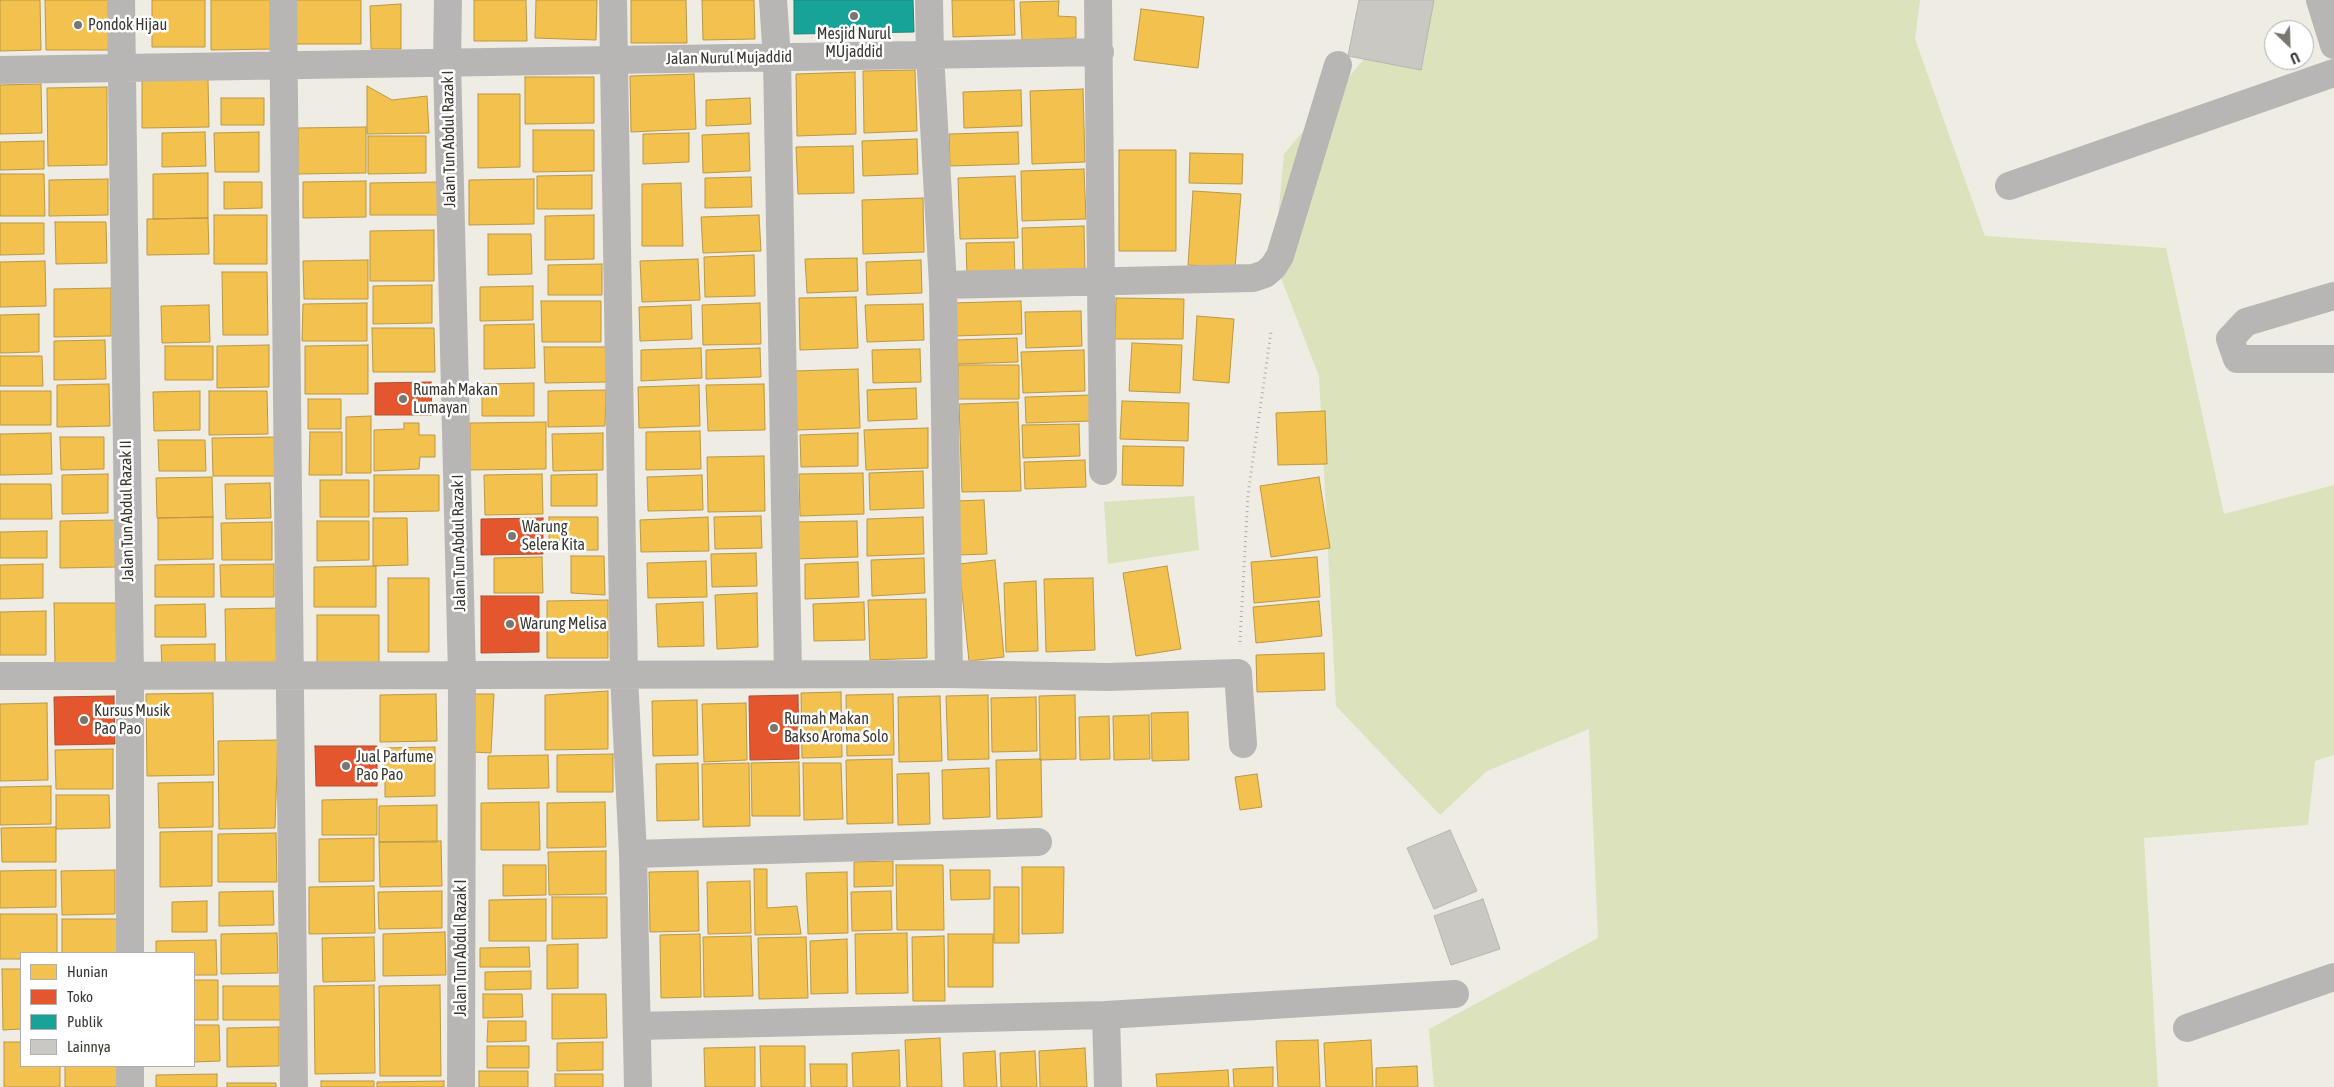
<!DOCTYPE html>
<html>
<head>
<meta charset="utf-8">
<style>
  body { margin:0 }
  #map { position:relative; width:2334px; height:1087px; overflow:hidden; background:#efece4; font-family:"Asap Condensed",sans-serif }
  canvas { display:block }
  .legend { position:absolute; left:20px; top:952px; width:175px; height:115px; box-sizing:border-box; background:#fff; border:1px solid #b0afad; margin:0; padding:6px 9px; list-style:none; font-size:15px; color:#3a3831 }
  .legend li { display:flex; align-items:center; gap:10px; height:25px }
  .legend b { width:25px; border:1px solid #b0afad }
  .north { position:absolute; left:2264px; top:20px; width:50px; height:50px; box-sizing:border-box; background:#fff; border:1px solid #b0afad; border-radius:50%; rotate:156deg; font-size:14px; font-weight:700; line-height:20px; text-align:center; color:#3a3831 }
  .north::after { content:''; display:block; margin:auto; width:18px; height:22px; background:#797770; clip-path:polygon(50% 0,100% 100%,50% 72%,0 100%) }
</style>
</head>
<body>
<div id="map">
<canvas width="2334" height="1087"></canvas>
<ul class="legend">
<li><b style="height:14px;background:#f2c14e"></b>Hunian</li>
<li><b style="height:14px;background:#e4572e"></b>Toko</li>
<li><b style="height:14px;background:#17a398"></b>Publik</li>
<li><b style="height:14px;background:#cac8c2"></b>Lainnya</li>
</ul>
<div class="north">U</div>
</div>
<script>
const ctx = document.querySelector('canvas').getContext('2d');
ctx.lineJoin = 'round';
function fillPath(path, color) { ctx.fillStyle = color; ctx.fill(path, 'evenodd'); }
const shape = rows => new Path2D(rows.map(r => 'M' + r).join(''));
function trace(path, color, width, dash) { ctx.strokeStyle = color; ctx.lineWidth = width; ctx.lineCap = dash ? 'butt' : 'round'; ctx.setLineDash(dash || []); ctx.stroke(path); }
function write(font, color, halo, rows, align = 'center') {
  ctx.font = font + ' "Asap Condensed",sans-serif'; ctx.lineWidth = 5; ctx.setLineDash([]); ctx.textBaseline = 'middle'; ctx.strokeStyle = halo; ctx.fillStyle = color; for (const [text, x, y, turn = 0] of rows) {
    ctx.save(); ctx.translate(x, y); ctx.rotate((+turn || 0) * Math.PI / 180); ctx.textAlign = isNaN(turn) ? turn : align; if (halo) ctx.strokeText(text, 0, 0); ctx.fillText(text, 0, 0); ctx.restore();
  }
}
fillPath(shape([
  [1414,0,1920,0,1915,39,1985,236,2166,248,2224,514,2334,485,2334,755,2315,761,2308,825,2144,838,2158,1087,1434,1087,1429,1029,1598,938,1589,729,1487,771,1440,815,1336,706,1319,376,1274,260,1284,154],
  [1194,496,1199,550,1108,564,1104,502]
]), '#dce2bb');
const homes = shape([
  [0,0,40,0,41,50,0,51,0,0],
  [45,0,110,0,110,50,46,50,45,0],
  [152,0,205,0,205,47,152,47,152,0],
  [211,0,274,0,275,49,211,50,211,0],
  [292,0,361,0,361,44,292,44,292,0],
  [474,0,526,0,527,41,474,41,474,0],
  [536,0,597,0,596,40,535,38,536,0],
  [631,0,686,0,687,43,631,43,631,0],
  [702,0,754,0,755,39,703,40,702,0],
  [952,0,1014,0,1015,35,953,37,952,0],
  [1059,1,1058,16,1076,17,1076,38,1022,40,1020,2,1059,1],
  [401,4,401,49,371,49,370,6,401,4],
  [1141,9,1204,17,1198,68,1134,60,1141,9],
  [915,70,917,131,864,133,863,71,915,70],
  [855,72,856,134,797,136,796,74,855,72],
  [694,74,696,129,631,132,630,76,694,74],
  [525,77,594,77,594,123,525,124,525,77],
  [208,79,209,127,142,128,142,80,208,79],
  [41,84,42,133,0,134,0,85,41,84],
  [367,86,392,100,427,96,429,133,367,134,367,86],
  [107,87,107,165,48,166,47,88,107,87],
  [1083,89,1085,162,1032,164,1030,91,1083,89],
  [1021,90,1022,126,964,128,963,92,1021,90],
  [478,94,520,94,520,167,478,168,478,94],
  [221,98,264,98,264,125,221,125,221,98],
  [750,98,751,124,706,126,706,100,750,98],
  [366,127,366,173,298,174,298,128,366,127],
  [533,130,594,130,594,171,533,172,533,130],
  [205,132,206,166,162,167,162,133,205,132],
  [259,132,259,172,215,172,214,133,259,132],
  [1018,132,1019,164,950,166,949,134,1018,132],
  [689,133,689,162,643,164,643,134,689,133],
  [749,133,750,171,703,173,702,135,749,133],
  [368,136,426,136,426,173,368,174,368,136],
  [917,139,918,174,863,176,862,141,917,139],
  [44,141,44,169,0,170,0,142,44,141],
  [853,146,854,193,798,194,796,147,853,146],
  [1119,150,1176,150,1176,251,1119,251,1119,150],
  [1190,153,1243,154,1242,184,1189,183,1190,153],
  [1084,169,1086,219,1022,221,1021,171,1084,169],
  [208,173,208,218,153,219,153,174,208,173],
  [0,174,44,174,45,216,0,216,0,174],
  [592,175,592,209,537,209,537,176,592,175],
  [1015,176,1018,238,960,239,958,178,1015,176],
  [751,177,752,207,705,208,705,178,751,177],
  [108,179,108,215,49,216,49,180,108,179],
  [534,179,534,224,469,225,469,180,534,179],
  [366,181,366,217,303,218,303,182,366,181],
  [224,182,262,182,262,208,224,209,224,182],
  [439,182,439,215,370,215,370,183,439,182],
  [681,183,683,246,642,246,642,184,681,183],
  [1193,191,1241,194,1235,268,1188,265,1193,191],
  [923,198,924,252,863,254,862,200,923,198],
  [214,215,267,215,267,264,214,264,214,215],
  [594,215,594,259,545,260,545,216,594,215],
  [759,215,761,251,703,253,701,217,759,215],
  [208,218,209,254,147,255,147,219,208,218],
  [55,222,106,222,107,263,56,264,55,222],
  [0,223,44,223,44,254,0,255,0,223],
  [1084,226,1085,274,1023,276,1022,228,1084,226],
  [434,230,434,281,370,281,370,231,434,230],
  [488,234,531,234,532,274,488,275,488,234],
  [1014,242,1015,277,967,278,966,243,1014,242],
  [754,255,755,296,705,297,704,257,754,255],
  [857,258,858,291,807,293,805,259,857,258],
  [698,259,700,300,642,302,640,261,698,259],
  [368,260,368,299,304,299,303,261,368,260],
  [921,260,922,293,867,295,866,262,921,260],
  [45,261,46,306,0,307,0,262,45,261],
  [602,264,602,295,548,295,548,265,602,264],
  [222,272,267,272,268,335,223,335,222,272],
  [432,285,432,323,373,324,373,286,432,285],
  [533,286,533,320,480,321,480,287,533,286],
  [111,288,111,336,54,337,54,289,111,288],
  [856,297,858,348,800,350,799,298,856,297],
  [1116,298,1184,299,1183,339,1115,339,1116,298],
  [541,301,601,301,601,342,542,342,541,301],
  [1021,301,1022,334,954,336,953,303,1021,301],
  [367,303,367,341,302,341,303,304,367,303],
  [760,303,761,344,703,345,702,305,760,303],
  [923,304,924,340,867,342,865,305,923,304],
  [209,305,210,342,162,343,161,306,209,305],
  [691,305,692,339,640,341,639,307,691,305],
  [1081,311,1082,346,1026,348,1025,312,1081,311],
  [39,314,39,352,0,353,0,315,39,314],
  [1197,316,1234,319,1229,383,1193,380,1197,316],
  [534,324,535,368,484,369,484,325,534,324],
  [372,328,434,328,435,372,373,372,372,328],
  [1017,338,1018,362,956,364,955,340,1017,338],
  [105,340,106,379,54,380,54,341,105,340],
  [1132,343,1182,345,1180,393,1129,391,1132,343],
  [269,345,269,387,217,388,217,346,269,345],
  [368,345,368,394,305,394,305,346,368,345],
  [165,346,213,346,213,380,165,380,165,346],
  [544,347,606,347,607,382,545,383,544,347],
  [701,348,702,378,641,381,641,350,701,348],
  [760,348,761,377,706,379,706,350,760,348],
  [920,349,921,382,873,383,872,350,920,349],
  [1084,350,1085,391,1023,393,1021,352,1084,350],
  [0,356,42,356,43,386,0,386,0,356],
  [958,365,1019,365,1019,399,958,399,958,365],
  [858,369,860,428,797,430,795,371,858,369],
  [534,383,534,416,482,416,482,384,534,383],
  [109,384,110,426,57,427,57,385,109,384],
  [764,384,765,430,708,431,706,385,764,384],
  [699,385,700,426,639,428,638,387,699,385],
  [916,388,917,419,868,421,867,390,916,388],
  [606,390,605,426,548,427,548,391,606,390],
  [0,391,51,391,51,425,0,425,0,391],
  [200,391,200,430,154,431,153,392,200,391],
  [209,391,267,391,268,434,209,435,209,391],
  [1092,395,1093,421,1026,423,1025,397,1092,395],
  [308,399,341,399,341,429,308,429,308,399],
  [1122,401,1189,403,1188,441,1120,439,1122,401],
  [1018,402,1021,491,962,492,959,404,1018,402],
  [1325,411,1327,464,1278,465,1276,413,1325,411],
  [371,416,371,473,346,473,346,417,371,416],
  [546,422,546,469,470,470,470,423,546,422],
  [404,423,419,423,419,435,435,435,435,457,420,457,419,469,374,471,374,430,404,429,404,423],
  [1079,424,1080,456,1023,458,1022,425,1079,424],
  [928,428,928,468,866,470,864,430,928,428],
  [700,431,701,469,646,470,646,432,700,431],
  [310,432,342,432,342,475,309,475,310,432],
  [51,433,52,474,0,475,0,434,51,433],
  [603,433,603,470,553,471,552,434,603,433],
  [858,433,858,466,801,467,800,435,858,433],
  [60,437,104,437,104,469,61,470,60,437],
  [278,437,278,476,213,476,212,438,278,437],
  [158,440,205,440,206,471,159,471,158,440],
  [1123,446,1184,447,1183,486,1122,485,1123,446],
  [764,456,765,511,708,512,707,457,764,456],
  [1085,460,1086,487,1025,489,1024,462,1085,460],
  [923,471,924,508,870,510,869,473,923,471],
  [863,473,864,514,800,516,799,474,863,473],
  [108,474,108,513,62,514,62,475,108,474],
  [542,474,543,514,485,515,484,475,542,474],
  [597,474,597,506,551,506,551,475,597,474],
  [374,475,439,475,439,511,374,512,374,475],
  [702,475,703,510,648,511,647,477,702,475],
  [212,477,213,517,157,518,156,478,212,477],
  [1319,477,1330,548,1271,557,1260,486,1319,477],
  [320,480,369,480,369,517,320,517,320,480],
  [270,483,271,518,226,519,225,484,270,483],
  [0,484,51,484,52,519,0,519,0,484],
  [984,500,987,554,959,555,956,501,984,500],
  [761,516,762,548,715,549,714,517,761,516],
  [213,517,213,559,158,560,158,518,213,517],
  [549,517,598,517,598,550,549,550,549,517],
  [708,517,709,551,641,552,640,520,708,517],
  [923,517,924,554,867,556,867,519,923,517],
  [373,518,407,518,408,565,373,566,373,518],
  [118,520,119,567,60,568,60,521,118,520],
  [317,521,369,521,369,560,317,561,317,521],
  [857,521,858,557,793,559,793,522,857,521],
  [272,522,272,560,222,560,221,523,272,522],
  [47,531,47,558,0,558,0,532,47,531],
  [756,553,757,586,712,587,711,554,756,553],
  [571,556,604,556,605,595,571,593,571,556],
  [542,557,543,593,494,593,494,558,542,557],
  [1317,557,1320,597,1254,603,1251,562,1317,557],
  [924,558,925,593,872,596,871,560,924,558],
  [995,560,1004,657,969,661,959,564,995,560],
  [706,561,707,597,648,598,647,563,706,561],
  [858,562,859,597,805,599,805,564,858,562],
  [43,564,43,598,0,599,0,565,43,564],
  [214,564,214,597,155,597,155,565,214,564],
  [274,564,274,597,221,597,220,565,274,564],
  [376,566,376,607,314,607,314,567,376,566],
  [1167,566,1181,649,1136,656,1123,573,1167,566],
  [388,578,429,578,429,652,388,652,388,578],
  [1093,578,1095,650,1046,652,1044,579,1093,578],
  [1036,581,1038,651,1006,652,1004,583,1036,581],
  [757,593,758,647,717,649,715,595,757,593],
  [926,599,927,658,870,660,868,600,926,599],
  [608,600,608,658,547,658,547,601,608,600],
  [1319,601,1322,636,1256,643,1253,607,1319,601],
  [703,602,704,646,658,647,656,604,703,602],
  [864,602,865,640,814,641,813,604,864,602],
  [54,603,120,603,120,663,55,665,54,603],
  [205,604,206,637,155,637,155,605,205,604],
  [281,608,282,666,226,667,225,609,281,608],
  [46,611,46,655,0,655,0,612,46,611],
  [317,615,379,615,379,666,317,666,317,615],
  [215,644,215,665,162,666,161,645,215,644],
  [1324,653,1325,690,1257,692,1256,655,1324,653],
  [608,691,608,749,545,750,545,695,608,691],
  [841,692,842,757,802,758,801,693,841,692],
  [213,693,214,775,147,776,146,694,213,693],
  [436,694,437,741,380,742,380,695,436,694],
  [474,694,494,694,491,753,472,752,474,694],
  [893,694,894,755,847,756,846,695,893,694],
  [988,695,989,759,948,760,946,696,988,695],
  [1075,695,1076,759,1040,760,1039,696,1075,695],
  [940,696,942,761,899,762,898,697,940,696],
  [1036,697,1037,751,992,752,991,698,1036,697],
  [697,700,698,755,653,756,652,701,697,700],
  [47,703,48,780,0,781,0,704,47,703],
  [746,703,747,760,704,762,702,704,746,703],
  [1188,712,1189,760,1152,761,1151,713,1188,712],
  [1149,715,1150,759,1114,760,1113,716,1149,715],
  [1109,716,1110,759,1080,760,1079,717,1109,716],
  [278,740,275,828,219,829,218,741,278,740],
  [435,747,435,796,385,797,385,748,435,747],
  [113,749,113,789,56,789,55,750,113,749],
  [613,754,613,792,557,792,557,755,613,754],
  [548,755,549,788,488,789,488,756,548,755],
  [892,759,893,823,847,824,846,760,892,759],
  [1041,759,1042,817,997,819,996,760,1041,759],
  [799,762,800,816,752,816,751,763,799,762],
  [698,763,699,820,657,821,656,764,698,763],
  [749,763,750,826,703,827,702,764,749,763],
  [803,763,841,763,843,819,804,820,803,763],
  [989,768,990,817,943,819,942,770,989,768],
  [929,773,930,824,898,825,897,774,929,773],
  [1257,774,1262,807,1240,810,1235,777,1257,774],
  [213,782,213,827,159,828,158,783,213,782],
  [51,786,51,824,0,825,0,787,51,786],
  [56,795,109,795,110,828,56,829,56,795],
  [377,799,377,835,322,835,322,800,377,799],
  [539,802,540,850,481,850,481,803,539,802],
  [605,802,606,847,547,848,547,803,605,802],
  [437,805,437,842,379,842,379,806,437,805],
  [56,827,56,862,2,862,1,828,56,827],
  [212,831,212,886,160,887,160,832,212,831],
  [276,833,277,882,218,882,218,834,276,833],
  [374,838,374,881,319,882,319,839,374,838],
  [441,841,442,886,380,887,379,842,441,841],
  [606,851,606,894,549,895,548,852,606,851],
  [893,861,893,886,854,887,854,862,893,861],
  [503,865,546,865,546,895,503,896,503,865],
  [896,865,943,865,944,930,897,930,896,865],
  [1022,867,1064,867,1063,933,1022,934,1022,867],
  [754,869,767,869,767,908,797,906,801,934,755,935,754,869],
  [56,870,56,907,0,908,0,871,56,870],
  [115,870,115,914,62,915,61,871,115,870],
  [950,870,990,870,990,899,951,900,950,870],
  [698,871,699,931,650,932,649,872,698,871],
  [847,872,848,933,808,934,806,873,847,872],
  [750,881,751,933,708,934,707,882,750,881],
  [374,886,375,933,309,934,309,887,374,886],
  [994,887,1019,887,1019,943,994,943,994,887],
  [273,891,274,925,219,926,219,892,273,891],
  [442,891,442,928,379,929,378,892,442,891],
  [891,891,892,930,852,931,851,892,891,891],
  [552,897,607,897,607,938,552,939,552,897],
  [546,899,546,941,489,941,489,900,546,899],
  [207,901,207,932,172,932,172,902,207,901],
  [0,914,57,914,57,953,21,953,21,959,0,959,0,914],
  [62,919,121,919,121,953,62,953,62,919],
  [445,932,446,975,383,976,383,934,445,932],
  [277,933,278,973,221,974,221,934,277,933],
  [907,933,908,993,856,994,855,934,907,933],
  [700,934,701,997,661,998,660,935,700,934],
  [948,934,993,934,993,987,948,987,948,934],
  [751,936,753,996,704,997,703,937,751,936],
  [944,936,945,1001,913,1001,912,937,944,936],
  [374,937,375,981,323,982,322,938,374,937],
  [806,937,808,998,759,999,758,938,806,937],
  [847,939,848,993,811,994,810,941,847,939],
  [216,940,217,975,194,975,194,953,156,953,156,941,216,940],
  [578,944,578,988,547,989,547,945,578,944],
  [529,947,530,967,480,967,480,948,529,947],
  [2,969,21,969,21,1029,3,1030,2,969],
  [531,971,531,989,485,990,485,972,531,971],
  [194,980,218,980,218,1020,194,1020,194,980],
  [374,985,375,1073,315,1074,314,986,374,985],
  [440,985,441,1076,380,1076,379,986,440,985],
  [223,986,281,986,281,1020,223,1020,223,986],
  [483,994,522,994,523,1017,483,1018,483,994],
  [552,994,606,994,607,1038,552,1039,552,994],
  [488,1021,526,1021,526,1041,487,1042,488,1021],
  [194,1025,219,1025,220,1061,194,1062,194,1025],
  [279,1027,279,1066,227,1067,227,1028,279,1027],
  [940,1038,942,1087,907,1087,905,1040,940,1038],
  [1318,1040,1320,1087,1278,1087,1276,1041,1318,1040],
  [1371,1040,1373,1087,1326,1087,1324,1043,1371,1040],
  [4,1042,21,1042,21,1066,60,1066,60,1087,4,1087,4,1042],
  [603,1042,603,1070,557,1071,557,1043,603,1042],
  [487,1046,529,1046,529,1068,487,1068,487,1046],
  [760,1046,805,1046,805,1087,761,1087,760,1046],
  [755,1047,755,1087,705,1087,704,1048,755,1047],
  [1085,1048,1087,1087,1040,1087,1039,1051,1085,1048],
  [899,1050,900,1087,853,1087,852,1053,899,1050],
  [995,1051,997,1087,964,1087,963,1053,995,1051],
  [1035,1051,1037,1087,1001,1087,1000,1053,1035,1051],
  [810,1064,847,1064,847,1087,811,1087,810,1064],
  [65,1066,125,1066,125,1087,65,1087,65,1066],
  [1417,1066,1418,1087,1376,1087,1376,1068,1417,1066],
  [1273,1067,1273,1087,1234,1087,1233,1069,1273,1067],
  [1228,1070,1229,1087,1157,1087,1156,1074,1228,1070],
  [479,1071,528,1071,528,1087,479,1087,479,1071],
  [217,1074,217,1087,156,1087,156,1075,217,1074],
  [555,1074,603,1074,603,1087,555,1087,555,1074],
  [321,1081,374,1081,374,1087,321,1087,321,1081],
  [444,1081,444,1087,377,1087,377,1082,444,1081],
  [227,1083,276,1083,276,1087,227,1087,227,1083]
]);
fillPath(homes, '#f2c14e');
trace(homes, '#bb9845', 1);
const shops = shape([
  [431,382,432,415,375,415,375,383,431,382],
  [543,518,543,554,481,555,481,519,543,518],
  [481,596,539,596,539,652,481,653,481,596],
  [798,695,799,759,750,760,749,696,798,695],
  [114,696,115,744,55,745,54,697,114,696],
  [315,746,377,746,377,786,316,786,315,746]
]);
fillPath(shops, '#e4572e');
trace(shops, '#b14e2f', 1);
const public = shape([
  [794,0,913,0,914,32,794,34,794,0]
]);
fillPath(public, '#17a398');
trace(public, '#228379', 1);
const building = shape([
  [1359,0,1434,0,1421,70,1348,56,1359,0],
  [1450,830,1477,891,1434,909,1407,848,1450,830],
  [1483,899,1500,949,1451,965,1434,916,1483,899]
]);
fillPath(building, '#cac8c2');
trace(building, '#b8b6af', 1);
trace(shape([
  [1240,642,1248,494,1271,332]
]), '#aeaca8', 3, [1, 4]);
trace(shape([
  [121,0,130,677,130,953],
  [283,0,294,1087],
  [448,0,447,63,462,676,461,1087],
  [613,0,624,676,633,854,638,1087],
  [773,0,777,58,788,674],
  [929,0,930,54,943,285,949,674],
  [1098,0,1103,471],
  [2320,0,2334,45],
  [0,70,1100,52],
  [2009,186,2334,73],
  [943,285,1253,278,1265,274,1273,267,1280,256,1338,65],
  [2334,296,2246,322,2230,339,2237,359,2334,359],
  [0,676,949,674,1107,677,1238,673,1243,744],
  [633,854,1038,842],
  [1106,1015,1455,994],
  [637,1026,1106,1015,1108,1087],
  [2187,1028,2334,977],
  [130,1066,130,1087]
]), '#b8b6b4', 28);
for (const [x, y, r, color] of [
  [854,16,5,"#797770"],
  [78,25,5,"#797770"],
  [403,399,5,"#797770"],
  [512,536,5,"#797770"],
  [510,624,5,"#797770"],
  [84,720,5,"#797770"],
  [774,728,5,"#797770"],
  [346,766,5,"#797770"]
]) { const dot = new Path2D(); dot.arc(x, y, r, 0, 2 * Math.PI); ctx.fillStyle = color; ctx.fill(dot); trace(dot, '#fff', 2); }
write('16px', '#3a3831', '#fff', [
  ["Pondok Hijau",88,25],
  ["Mesjid Nurul",854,34,"center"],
  ["MUjaddid",854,52,"center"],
  ["Rumah Makan",413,390],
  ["Lumayan",413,408],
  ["Warung",522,527],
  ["Selera Kita",522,545],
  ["Warung Melisa",520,624],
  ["Kursus Musik",94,711],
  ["Pao Pao",94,729],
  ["Rumah Makan",784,719],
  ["Bakso Aroma Solo",784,737],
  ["Jual Parfume",356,757],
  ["Pao Pao",356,775]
], 'left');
write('16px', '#3a3831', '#fff', [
  ["Jalan Nurul Mujaddid",729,58,-1],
  ["Jalan Tun Abdul Razak I",449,139,-91],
  ["Jalan Tun Abdul Razak II",127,511,-91],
  ["Jalan Tun Abdul Razak I",459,543,-91],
  ["Jalan Tun Abdul Razak I",461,948,-90]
]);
</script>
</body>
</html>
